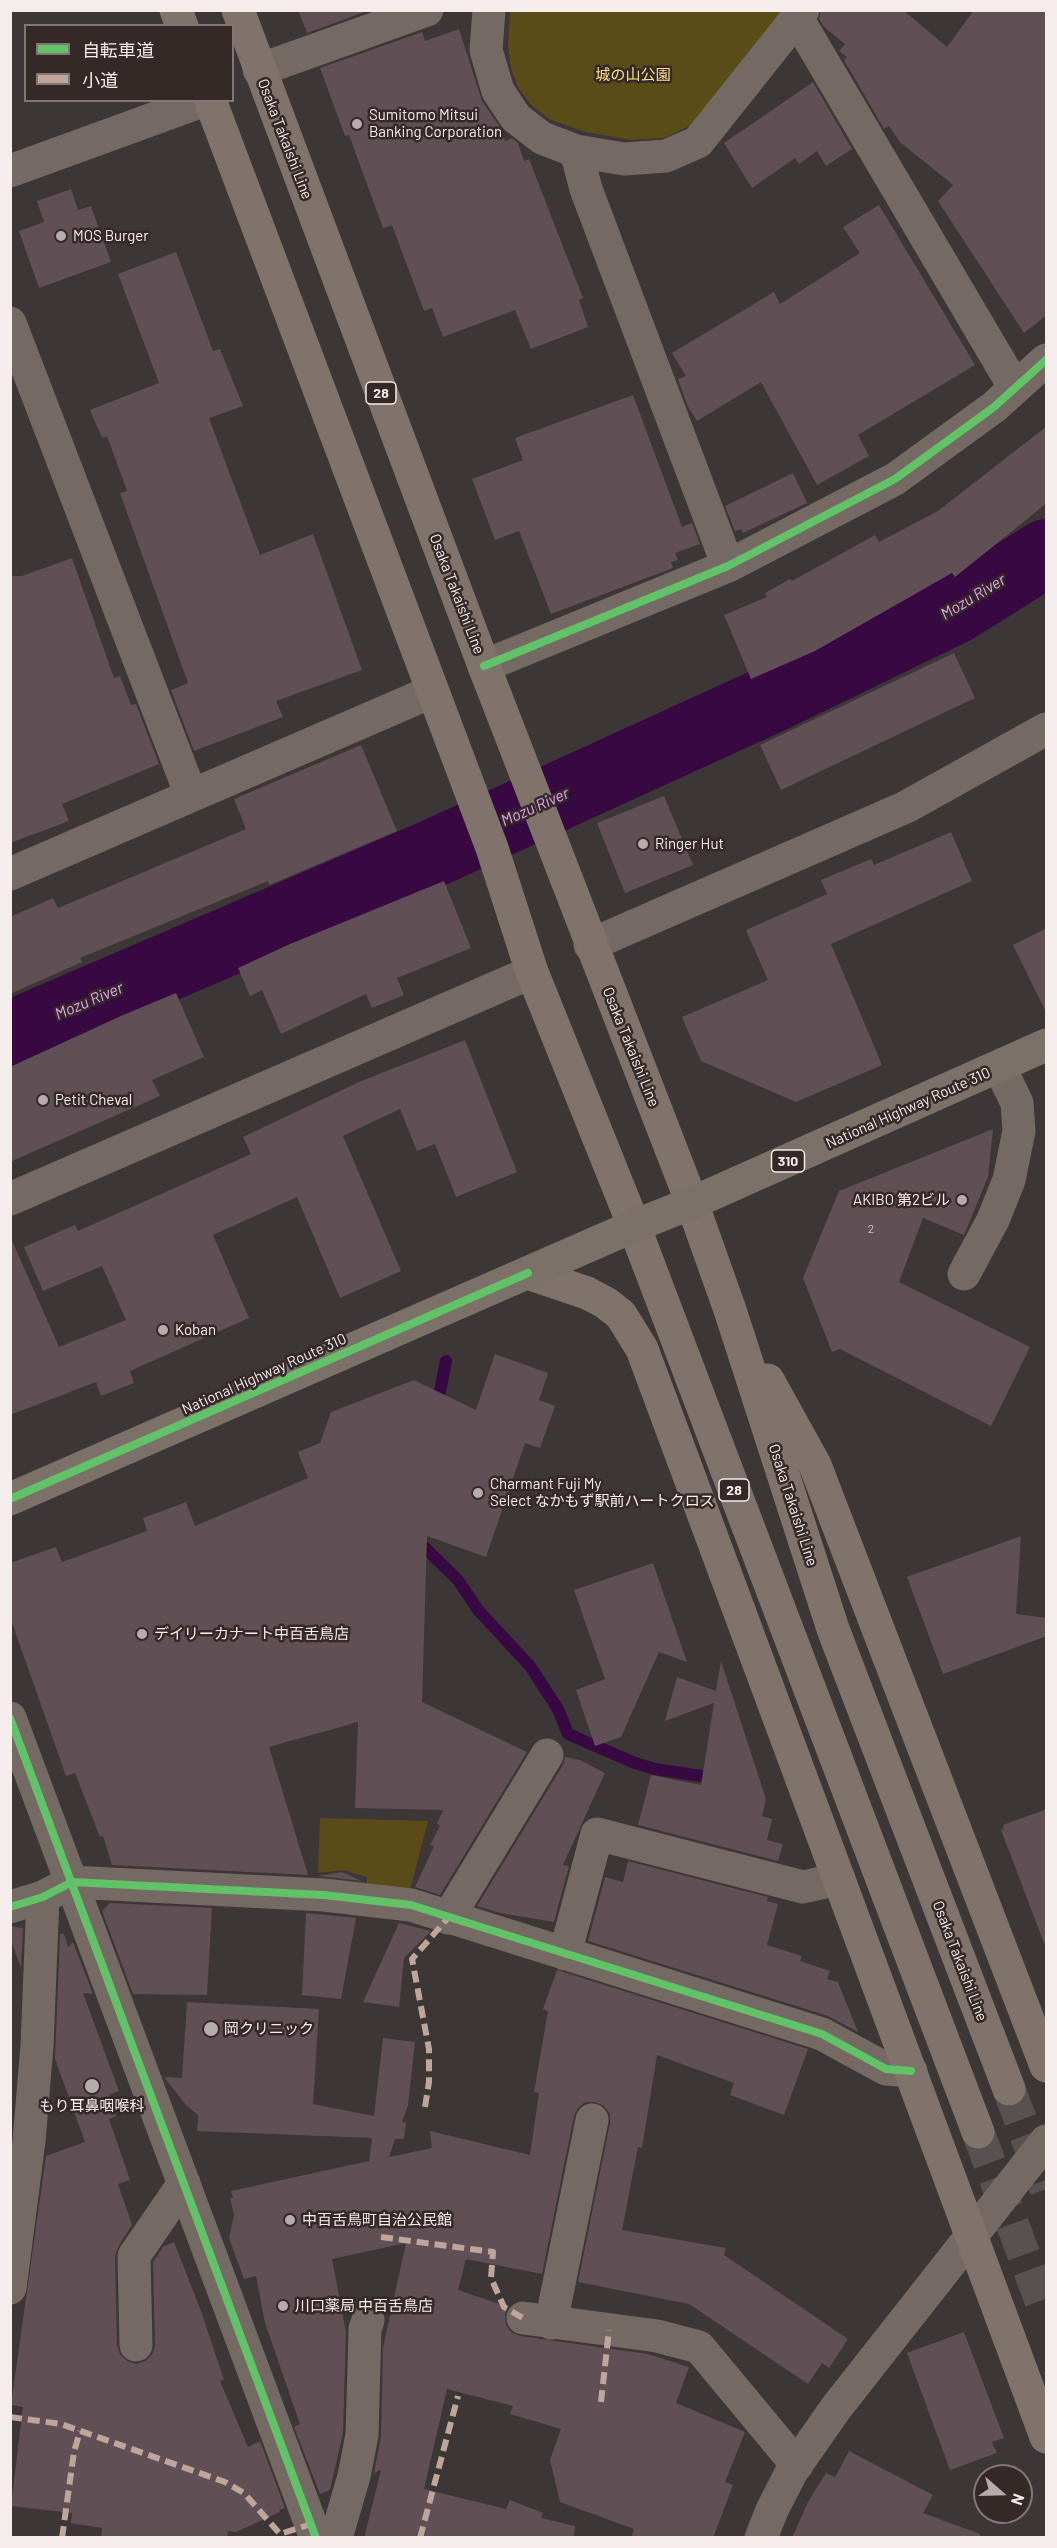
<!DOCTYPE html>
<html>
<head>
<meta charset="utf-8">
<style>
  body { margin:0 }
  #map { position:relative; width:1057px; height:2548px; overflow:hidden; background:#3c3636; font-family:Barlow,"Noto Sans JP",sans-serif }
  canvas { display:block }
  .frame { position:absolute; inset:0; border:12px solid #f5edec; pointer-events:none }
  .legend { position:absolute; left:24px; top:24px; width:210px; height:78px; box-sizing:border-box; background:#352928; border:2px solid #827776; margin:0; padding:8px 10px; list-style:none; font-size:18px; color:#f5edec }
  .legend li { display:flex; align-items:center; gap:12px; height:30px }
  .legend b { width:30px; border:2px solid #827776 }
  .north { position:absolute; left:973px; top:2464px; width:60px; height:60px; box-sizing:border-box; background:#352928; border:2px solid #827776; border-radius:50%; rotate:110deg; font-size:16px; font-weight:700; line-height:24px; text-align:center; color:#f5edec }
  .north::after { content:''; display:block; margin:auto; width:21px; height:27px; background:#b4adac; clip-path:polygon(50% 0,100% 100%,50% 72%,0 100%) }
</style>
</head>
<body>
<div id="map">
<canvas width="1057" height="2548"></canvas>
<div class="frame"></div>
<ul class="legend">
<li><b style="height:8px;background:#61c268"></b>自転車道</li>
<li><b style="height:8px;background:#c0a59a"></b>小道</li>
</ul>
<div class="north">N</div>
</div>
<script>
const ctx = document.querySelector('canvas').getContext('2d');
ctx.lineJoin = 'round';
function fillPath(path, color) { ctx.fillStyle = color; ctx.fill(path, 'evenodd'); }
const shape = rows => new Path2D(rows.map(r => 'M' + r).join(''));
function trace(path, color, width, dash) { ctx.strokeStyle = color; ctx.lineWidth = width; ctx.lineCap = dash ? 'butt' : 'round'; ctx.setLineDash(dash || []); ctx.stroke(path); }
function write(font, color, halo, rows, align = 'center') {
  ctx.font = font + ' Barlow,"Noto Sans JP",sans-serif'; ctx.lineWidth = 5; ctx.setLineDash([]); ctx.textBaseline = 'middle'; ctx.strokeStyle = halo; ctx.fillStyle = color; for (const [text, x, y, turn = 0] of rows) {
    ctx.save(); ctx.translate(x, y); ctx.rotate((+turn || 0) * Math.PI / 180); ctx.textAlign = isNaN(turn) ? turn : align; if (halo) ctx.strokeText(text, 0, 0); ctx.fillText(text, 0, 0); ctx.restore();
  }
}
fillPath(shape([
  [510,11,782,11,694,124,664,138,630,140,586,132,551,120,532,106,519,89,511,69,508,45],
  [320,1818,428,1821,409,1894,366,1890,367,1877,343,1870,318,1873]
]), '#5a4c19');
trace(shape([
  [437,1406,446,1361],
  [417,1540,458,1580,478,1610,530,1666,558,1709,568,1734,635,1763,655,1769,701,1776]
]), '#370841', 12);
trace(shape([
  [10,1035,436,852,780,695,955,610,1046,553]
]), '#370841', 68);
fillPath(shape([
  [298,10,370,10,307,33],
  [821,10,903,10,947,47,974,10,1047,10,1047,315,1024,333,938,201,953,185,900,142,889,126,884,129,844,60,847,57,839,51,845,44,824,27,819,19],
  [459,29,482,101,500,127,505,141,512,138,518,143,524,161,529,159,583,298,579,300,588,327,531,349,515,310,443,337,432,308,424,311,392,225,383,228,349,135,345,136,320,68,422,32,425,41],
  [813,82,852,149,826,166,817,151,799,164,795,158,752,188,724,143],
  [71,189,78,210,91,206,111,262,39,288,19,231,44,222,37,201],
  [879,205,975,365,858,435,869,456,817,485,761,382,697,421,687,405,678,379,686,376,672,353,774,292,780,304,860,253,843,227],
  [176,252,213,351,220,349,243,406,209,418,260,555,313,534,362,670,276,701,283,717,194,751,171,690,188,683,120,493,127,491,107,436,102,438,90,410,159,383,118,274],
  [633,395,682,527,692,523,700,544,675,553,678,560,671,562,673,568,551,614,519,531,495,540,472,479,523,460,515,438],
  [1047,426,1047,503,955,577,952,573,815,651,751,679,724,615,767,597,765,593,790,579,792,581,875,535,879,542,938,511],
  [793,473,807,503,743,533,741,529,735,531,725,506],
  [72,558,114,678,120,676,131,705,136,704,159,764,62,804,69,821,10,843,10,576,22,576],
  [954,653,975,698,781,790,760,745],
  [361,745,397,831,269,885,268,881,80,958,82,962,10,994,10,917,53,898,58,908,246,829,234,799],
  [664,796,693,865,625,893,597,823],
  [951,832,972,881,831,944,882,1065,796,1102,701,1061,682,1017,768,980,746,930,827,894,821,880,871,859,874,865],
  [444,881,471,948,397,978,404,995,372,1008,366,994,281,1034,262,990,250,996,238,968,290,944],
  [1047,928,1047,1014,1013,945],
  [176,993,204,1057,152,1080,160,1096,10,1162,10,1067,123,1015],
  [465,1040,517,1172,456,1197,435,1144,417,1151,400,1109,343,1136,401,1271,340,1298,297,1197,213,1235,249,1318,130,1371,134,1383,101,1396,96,1382,10,1415,10,1236,59,1347,126,1320,102,1266,43,1291,24,1247,75,1225,78,1231,251,1154,243,1137,359,1082],
  [993,1129,988,1177,964,1235,923,1218,899,1282,1030,1347,991,1426,840,1349,832,1352,803,1278,839,1191],
  [495,1354,548,1373,539,1400,555,1406,540,1448,525,1443,486,1557,427,1536,422,1702,527,1752,440,1895,415,1887,434,1846,430,1845,440,1826,437,1824,443,1810,355,1808,358,1722,269,1747,308,1875,112,1865,103,1836,100,1837,75,1773,66,1776,10,1617,10,1563,56,1547,62,1562,147,1531,143,1518,186,1502,195,1526,308,1478,298,1452,320,1443,331,1412,414,1380,476,1410],
  [1021,1536,1016,1614,1047,1618,1047,1636,943,1674,907,1577],
  [653,1563,687,1662,659,1652,621,1737,595,1746,576,1690,605,1679,574,1590],
  [721,1661,766,1799,762,1816,772,1819,767,1840,783,1844,778,1861,638,1825,651,1775,701,1785,714,1703,665,1721,677,1677,716,1691],
  [565,1757,580,1760,605,1773,563,1865,569,1866,554,1922,500,1913,477,1906,563,1765],
  [1047,1809,1047,1943,1044,1943,1001,1830,1004,1829,1003,1825],
  [628,1861,768,1897,767,1901,778,1904,767,1945,802,1956,800,1961,830,1971,827,1979,838,1982,858,2032,828,2016,588,1941,605,1877,623,1882],
  [342,1872,362,1881,318,1876],
  [110,1903,212,1908,207,1995,133,1994,102,1911],
  [306,1913,356,1918,341,1999,302,1995],
  [399,1923,431,1931,404,1958,399,2007,363,2002],
  [10,1926,23,1928,21,1968,10,1938],
  [60,1934,64,1934,68,1947,73,1942,93,1994,83,1993,119,2091,109,2095,116,2116,109,2119,130,2180,118,2184,132,2225,119,2245,115,2256,117,2345,120,2354,127,2361,136,2364,146,2361,153,2353,155,2345,153,2262,163,2247,174,2242,201,2311,224,2380,220,2381,248,2447,260,2441,285,2508,279,2510,280,2512,236,2532,228,2531,227,2538,101,2538,102,2528,71,2523,72,2513,11,2506,23,2407,11,2405,46,2156,85,2142,55,2059],
  [557,1970,808,2049,784,2115,730,2095,734,2083,657,2055,642,2148,638,2147,622,2230,726,2248,724,2255,848,2339,829,2368,822,2363,808,2384,689,2304,578,2282,610,2123,610,2114,604,2106,595,2102,585,2102,578,2108,574,2116,542,2274,466,2259,458,2290,508,2307,505,2315,506,2325,511,2332,520,2336,648,2354,689,2367,676,2403,745,2432,725,2482,733,2485,713,2538,631,2538,634,2529,560,2502,550,2460,561,2429,510,2414,513,2406,447,2389,424,2489,506,2509,510,2500,543,2513,541,2518,575,2526,574,2538,364,2538,381,2470,374,2473,381,2436,383,2348,406,2243,332,2259,346,2332,343,2433,330,2490,320,2494,294,2427,300,2424,265,2323,256,2276,244,2279,229,2238,234,2215,230,2198,233,2198,231,2191,369,2161,372,2138,197,2131,198,2115,186,2105,164,2077,182,2078,187,2002,319,2009,313,2104,374,2116,383,2038,415,2042,408,2105,402,2122,406,2123,404,2139,395,2139,389,2157,432,2148,430,2131,530,2155,539,2093,534,2092,548,2011,543,2009],
  [964,2332,1004,2438,992,2442,997,2453,950,2470,907,2353],
  [849,2451,933,2495,923,2513,980,2534,979,2538,792,2538,808,2502,826,2473,835,2477]
]), '#604f55');
trace(shape([
  [1009,2089,1046,2189],
  [978,2132,1046,2314]
]), '#585151', 33, [33, 16]);
trace(shape([
  [489,10,486,50,498,91,516,118,542,138,576,151,624,159,666,156,698,142,803,10],
  [797,18,1015,388],
  [259,70,427,10],
  [576,151,586,189,728,566],
  [10,171,205,100],
  [10,323,191,795],
  [484,666,728,566,895,479,994,407,1046,360],
  [10,874,431,692],
  [590,945,906,807,1046,729],
  [10,1199,532,972],
  [964,1274,993,1220,1009,1180,1019,1131,1017,1103,1000,1068],
  [10,1718,316,2538],
  [10,1907,43,1897,72,1882,324,1895,411,1905,822,2034,886,2069,911,2071],
  [448,1918,547,1755],
  [565,1954,597,1834,803,1887,839,1879],
  [10,2288,29,2141,37,2046,43,1897],
  [523,2318,657,2336,699,2347,797,2465],
  [551,2323,592,2120],
  [136,2345,134,2256,184,2183],
  [336,2538,354,2476,362,2435,365,2329,368,2320],
  [761,2538,772,2510,792,2471,836,2408,1046,2141]
]), '#746a63', 33);
trace(shape([
  [176,10,182,26],
  [238,10,484,666,692,1203,730,1310,833,1629,1009,2089],
  [210,100,492,848,532,972,634,1226,978,2132],
  [528,1273,587,1293,606,1303,621,1315,642,1349,1046,2437],
  [768,1380,815,1465,1046,2066]
]), '#7f736b', 33);
trace(shape([
  [10,1499,634,1226,692,1203,1046,1045]
]), '#7c7169', 33);
trace(shape([
  [425,2107,429,2082,429,2049,412,1959,448,1918],
  [381,2237,493,2252,491,2278,504,2307,523,2318],
  [601,2402,609,2330],
  [10,2417,61,2424,225,2482,244,2493,280,2534,311,2524],
  [62,2538,74,2452,80,2431],
  [420,2538,458,2396]
]), '#c0a59a', 6, [12, 6]);
trace(shape([
  [484,666,728,566,895,479,994,407,1046,360],
  [10,1499,528,1273],
  [10,1718,316,2538],
  [10,1907,43,1897,72,1882,324,1895,411,1905,822,2034,886,2069,911,2071]
]), '#61c268', 8);
for (const [x, y, r, color] of [
  [357,124,6,"#b4adac"],
  [61,236,6,"#b4adac"],
  [643,844,6,"#b4adac"],
  [43,1100,6,"#b4adac"],
  [962,1200,6,"#b4adac"],
  [163,1330,6,"#b4adac"],
  [478,1493,6,"#b4adac"],
  [142,1634,6,"#b4adac"],
  [211,2029,8,"#b4adac"],
  [92,2086,8,"#b4adac"],
  [290,2220,6,"#b4adac"],
  [283,2306,6,"#b4adac"]
]) { const dot = new Path2D(); dot.arc(x, y, r, 0, 2 * Math.PI); ctx.fillStyle = color; ctx.fill(dot); trace(dot, '#352928', 2); }
write('12px', '#d0c6c6', null, [
  ["2",871,1229]
]);
for (const [x, y, w] of [
  [381,393,30],
  [788,1161,33],
  [734,1490,30]
]) { const box = new Path2D(); box.roundRect(x - w / 2, y - 11, w, 22, 4.5); ctx.fillStyle = '#352928'; ctx.fill(box); trace(box, '#f5edec', 1.5); }
write('bold 14px', '#f5edec', null, [
  ["28",381,393],
  ["310",788,1161],
  ["28",734,1490]
]);
write('15px', '#fae085', '#352928', [
  ["城の山公園",633,75]
]);
write('15px', '#f5edec', '#352928', [
  ["Sumitomo Mitsui",369,115],
  ["Banking Corporation",369,132],
  ["MOS Burger",73,236],
  ["Ringer Hut",655,844],
  ["Petit Cheval",55,1100],
  ["AKIBO 第2ビル",950,1200,"right"],
  ["Koban",175,1330],
  ["Charmant Fuji My",490,1484],
  ["Select なかもず駅前ハートクロス",490,1501],
  ["デイリーカナート中百舌鳥店",154,1634],
  ["岡クリニック",224,2029],
  ["もり耳鼻咽喉科",92,2106,"center"],
  ["中百舌鳥町自治公民館",302,2220],
  ["川口薬局 中百舌鳥店",295,2306]
], 'left');
write('15px', '#f5edec', '#352928', [
  ["Osaka Takaishi Line",285,139,69],
  ["Osaka Takaishi Line",457,594,69],
  ["Osaka Takaishi Line",631,1047,68],
  ["National Highway Route 310",908,1108,-24],
  ["National Highway Route 310",264,1374,-24],
  ["Osaka Takaishi Line",793,1505,72],
  ["Osaka Takaishi Line",960,1961,69]
]);
write('italic 16px', '#e7a1fa', '#352928', [
  ["Mozu River",973,597,-31],
  ["Mozu River",535,807,-24],
  ["Mozu River",89,1001,-23]
]);
</script>
</body>
</html>
